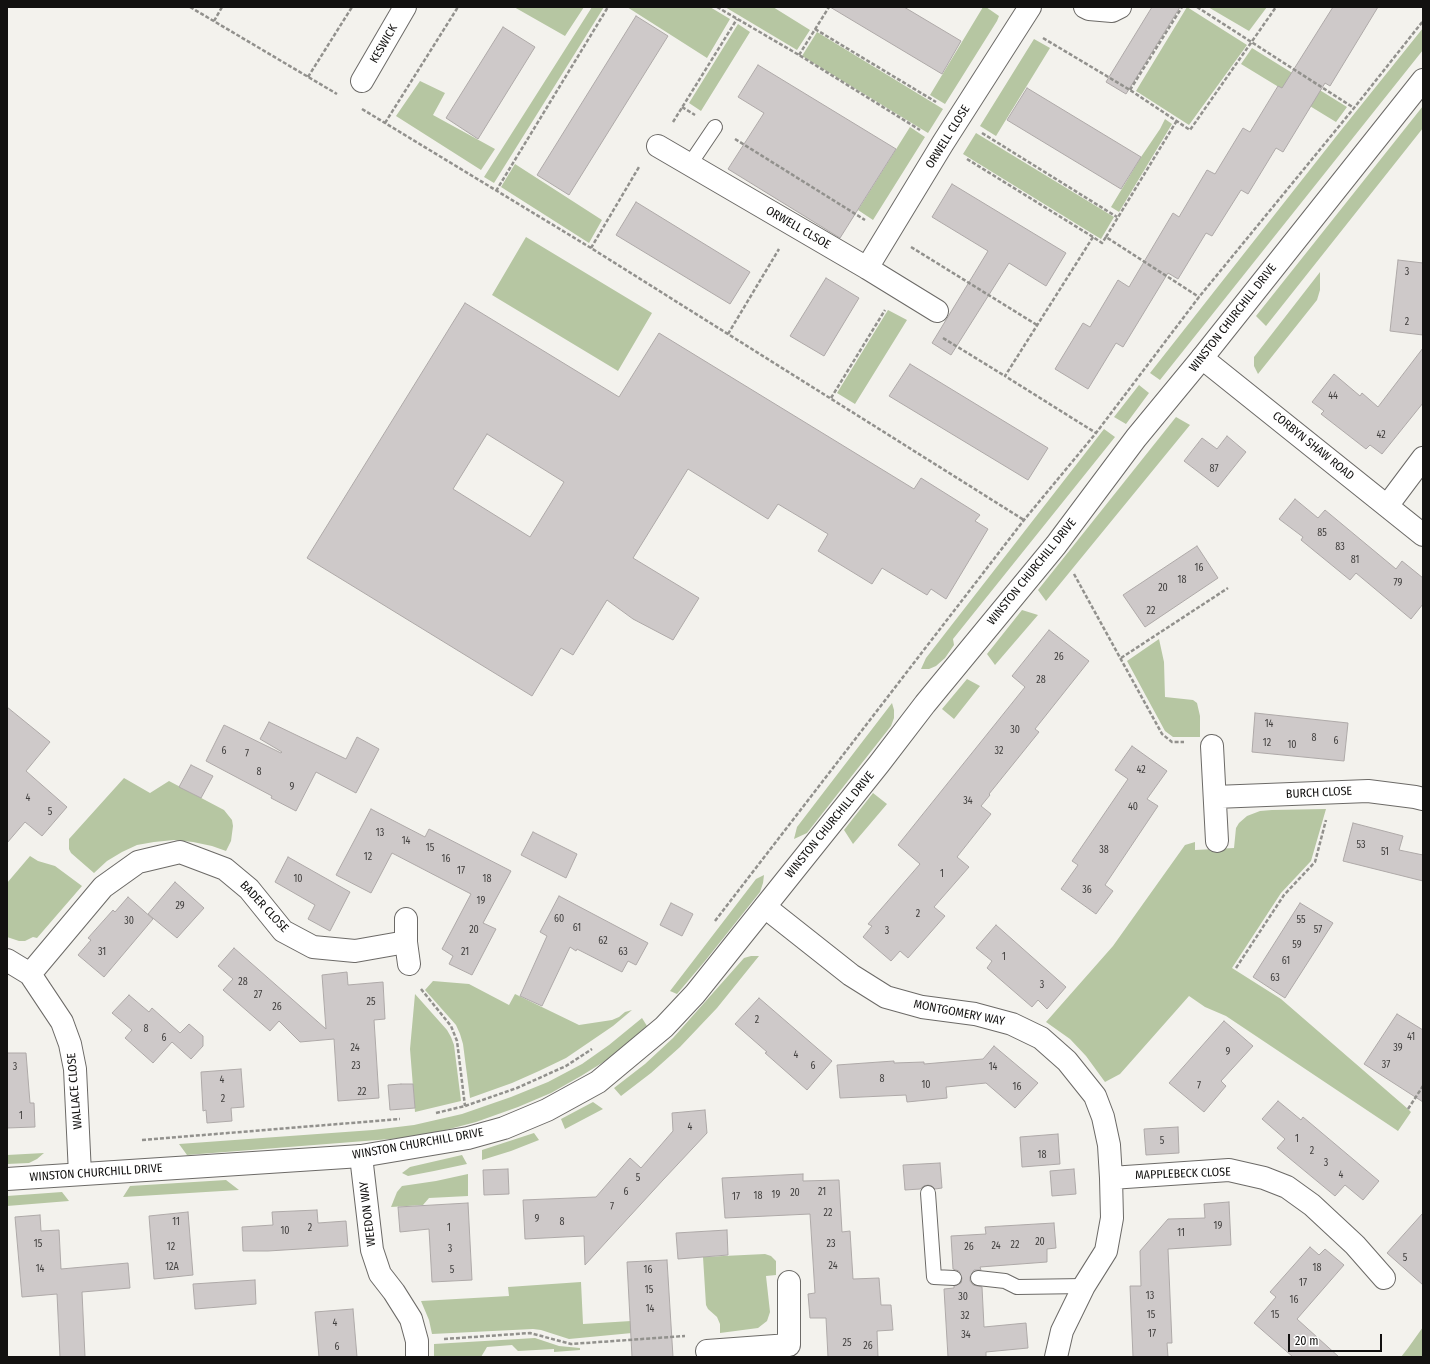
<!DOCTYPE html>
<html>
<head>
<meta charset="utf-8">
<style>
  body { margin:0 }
  #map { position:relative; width:1430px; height:1364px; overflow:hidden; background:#f3f2ed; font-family:"Fira Sans Condensed",sans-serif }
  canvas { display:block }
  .frame { position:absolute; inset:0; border:8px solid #121110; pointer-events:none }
  .scale { position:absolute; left:1288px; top:1334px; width:94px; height:18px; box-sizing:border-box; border:2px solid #121110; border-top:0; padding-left:5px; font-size:12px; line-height:14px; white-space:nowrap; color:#121110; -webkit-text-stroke:3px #fff; paint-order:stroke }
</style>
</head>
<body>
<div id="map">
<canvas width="1430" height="1364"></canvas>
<div class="frame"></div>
<div class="scale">20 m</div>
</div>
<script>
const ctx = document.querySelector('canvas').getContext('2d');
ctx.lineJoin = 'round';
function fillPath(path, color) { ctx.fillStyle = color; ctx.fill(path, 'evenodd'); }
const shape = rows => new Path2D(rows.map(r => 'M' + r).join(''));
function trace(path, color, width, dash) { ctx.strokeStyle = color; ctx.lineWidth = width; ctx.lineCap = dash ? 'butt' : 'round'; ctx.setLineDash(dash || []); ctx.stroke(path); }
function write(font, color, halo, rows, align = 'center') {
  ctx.font = font + ' "Fira Sans Condensed",sans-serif'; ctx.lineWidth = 4; ctx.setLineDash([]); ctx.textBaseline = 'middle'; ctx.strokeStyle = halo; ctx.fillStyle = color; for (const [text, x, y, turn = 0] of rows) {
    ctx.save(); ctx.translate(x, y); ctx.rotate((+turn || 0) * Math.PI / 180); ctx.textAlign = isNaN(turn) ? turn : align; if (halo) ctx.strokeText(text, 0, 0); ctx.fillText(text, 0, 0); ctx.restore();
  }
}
fillPath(shape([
  [514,7,584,7,565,36],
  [592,7,604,7,494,183,484,177],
  [627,7,710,7,730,19,707,58],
  [725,7,773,7,810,30,797,50],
  [983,7,986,7,999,16,997,21,945,104,930,95],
  [1187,7,1247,45,1189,125,1136,91],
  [1208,7,1267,7,1249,31],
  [738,24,750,32,701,111,689,103],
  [1423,28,1423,50,1160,380,1150,373,1342,129],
  [817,32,943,109,928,133,802,56],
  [1034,39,1050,48,996,136,980,126],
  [1252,48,1347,107,1336,122,1241,64],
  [420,81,445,93,433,115,495,149,481,170,396,116],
  [1423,106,1423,128,1266,326,1256,316],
  [1165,119,1172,124,1119,212,1111,207,1141,157,1160,129],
  [910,127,925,137,873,220,858,210],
  [976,133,1114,217,1101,239,963,154],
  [515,164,602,220,589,243,501,187],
  [526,237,652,313,618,371,492,295],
  [1320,272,1320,290,1317,300,1258,374,1254,366,1254,357],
  [888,310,907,320,855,404,837,393],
  [1139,385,1149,393,1126,424,1114,417],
  [1176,417,1190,425,1046,601,1038,590],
  [1104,429,1115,437,953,639,954,645,945,658,936,666,929,669,921,669,926,658],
  [1022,610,1038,615,995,665,987,654],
  [1159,639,1164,662,1165,697,1193,700,1197,703,1200,716,1200,737,1173,737,1165,731,1127,661],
  [967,679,980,686,954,719,942,709],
  [892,703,894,710,894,718,891,726,807,833,794,839,797,827],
  [124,778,150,793,169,781,224,810,232,820,233,826,231,841,226,851,212,846,193,842,174,840,154,842,137,845,122,852,107,861,94,873,71,853,69,849,69,839],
  [873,793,887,804,853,844,844,830],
  [1326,809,1311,861,1281,893,1232,968,1281,999,1408,1109,1411,1112,1398,1131,1226,1016,1205,1007,1189,996,1120,1074,1105,1082,1086,1056,1070,1039,1046,1022,1113,946,1185,845,1195,842,1195,850,1234,848,1236,828,1239,823,1247,816,1260,811,1272,810],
  [30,856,38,861,55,866,82,886,37,938,33,937,25,941,19,941,7,937,7,883],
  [764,875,763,883,760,892,705,961,677,994,670,991,756,879],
  [751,956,759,956,717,1008,680,1047,651,1073,621,1096,614,1088,645,1064,673,1038,744,958],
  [433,981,469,984,509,1005,515,994,579,1025,612,1020,619,1017,625,1012,632,1010,613,1026,566,1058,539,1071,512,1083,470,1098,463,1044,460,1034,456,1025,425,990],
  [415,994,447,1030,451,1037,454,1045,461,1101,415,1112,410,1049],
  [642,1018,647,1026,610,1058,581,1076,551,1093,518,1107,476,1122,438,1132,403,1138,187,1155,179,1144,373,1130,414,1125,462,1114,511,1097,548,1082,582,1064,609,1045],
  [593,1102,603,1109,565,1129,561,1119],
  [534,1133,539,1140,511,1151,482,1160,482,1150],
  [44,1153,37,1159,29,1163,7,1164,7,1155],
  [462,1155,467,1164,434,1171,408,1176,402,1173,410,1167],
  [468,1174,468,1196,429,1198,423,1205,391,1207,397,1192,402,1186,436,1181],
  [226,1180,239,1190,123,1197,130,1186],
  [62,1192,69,1201,7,1206,7,1196],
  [765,1254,771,1256,776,1261,776,1275,766,1276,770,1312,767,1321,758,1328,720,1333,720,1324,717,1317,708,1309,706,1305,703,1257],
  [581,1282,583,1324,631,1321,632,1333,569,1339,541,1330,533,1329,432,1334,429,1320,421,1301,509,1296,508,1287],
  [1423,1327,1423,1357,1401,1357,1408,1348],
  [535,1338,559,1346,580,1348,580,1350,554,1352,554,1349,518,1351,512,1345,487,1347,481,1357,434,1357,434,1344]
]), '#b6c6a2');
const building = shape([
  [830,7,904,7,961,41,942,74,830,7],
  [1152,7,1180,7,1126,94,1106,82,1152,7],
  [1333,7,1378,7,1330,86,1325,83,1283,152,1276,148,1248,194,1241,190,1212,236,1206,233,1178,279,1168,273,1123,347,1116,343,1088,389,1055,369,1083,323,1090,327,1118,280,1129,287,1173,213,1179,217,1207,170,1215,174,1243,128,1250,132,1278,86,1282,88,1333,7],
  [636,16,668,36,569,195,537,175,636,16],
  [503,27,535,47,478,139,446,118,503,27],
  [758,65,896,149,840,238,728,169,764,113,738,97,758,65],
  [1027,88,1141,157,1121,189,1007,120,1027,88],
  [952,184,1066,253,1046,286,1009,263,951,355,932,343,988,251,932,217,952,184],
  [636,202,750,272,730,304,616,235,636,202],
  [1398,260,1423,263,1423,335,1390,331,1398,260],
  [826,278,859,298,824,356,790,336,826,278],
  [465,303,619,397,659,333,914,489,921,478,980,515,975,521,988,529,946,599,931,589,927,595,882,568,872,584,818,551,828,534,778,504,768,519,688,469,633,558,699,598,673,640,633,619,607,600,573,655,561,648,532,696,307,558,465,303],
  [487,434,564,482,530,537,453,489,487,434],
  [1423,348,1423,403,1382,454,1370,445,1366,449,1321,414,1324,411,1312,402,1334,374,1360,396,1362,393,1378,407,1423,348],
  [910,364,1048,448,1028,480,889,396,910,364],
  [1227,436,1246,452,1218,487,1184,461,1202,438,1217,449,1227,436],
  [1295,499,1318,518,1325,510,1396,569,1402,561,1423,578,1423,604,1411,619,1356,573,1350,580,1301,540,1303,537,1279,519,1295,499],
  [1197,546,1218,578,1145,627,1123,595,1197,546],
  [1049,630,1089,661,1035,729,1039,732,989,794,990,795,981,806,991,814,957,857,969,867,934,907,945,916,908,958,900,951,891,961,863,937,872,926,868,924,920,864,898,845,1025,687,1012,676,1049,630],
  [7,707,50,742,26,771,67,807,42,836,25,822,7,843,7,707],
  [1255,713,1348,723,1344,761,1252,752,1255,713],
  [269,722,346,759,357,737,379,749,356,793,316,772,296,811,271,798,272,796,206,761,224,725,281,753,282,752,260,739,269,722],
  [1132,746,1167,771,1147,799,1158,806,1105,885,1113,891,1096,914,1061,889,1078,865,1072,861,1128,779,1115,770,1132,746],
  [191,765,213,776,201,798,179,787,191,765],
  [371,809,425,837,429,829,511,871,483,923,496,929,472,975,449,964,453,956,442,949,471,894,392,853,371,893,336,875,371,809],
  [1353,823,1403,836,1399,850,1423,855,1423,881,1343,861,1353,823],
  [533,832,577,854,566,878,521,855,533,832],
  [288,857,350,892,330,931,308,919,315,905,275,882,288,857],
  [175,882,204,908,177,938,148,914,175,882],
  [559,896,648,943,636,965,628,961,622,972,577,949,576,951,570,947,542,1006,520,996,547,936,540,932,559,896],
  [128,897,153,919,104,977,78,955,91,940,88,938,113,910,115,912,128,897],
  [671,903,693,914,682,936,660,925,671,903],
  [1300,903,1333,923,1285,998,1253,977,1300,903],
  [996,925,1066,987,1047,1009,1038,1000,1032,1007,987,968,992,961,976,948,996,925],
  [234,948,326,1029,322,975,347,972,348,985,383,982,385,1019,374,1020,379,1098,338,1101,334,1039,300,1042,279,1021,270,1031,223,990,233,979,218,966,234,948],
  [129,995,149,1012,152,1008,180,1033,189,1024,203,1036,203,1046,191,1059,172,1042,153,1063,125,1038,132,1030,112,1013,129,995],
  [759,998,832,1061,807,1090,765,1053,767,1052,735,1024,759,998],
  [1397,1014,1423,1030,1423,1102,1364,1064,1397,1014],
  [1224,1021,1253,1046,1221,1081,1226,1086,1204,1112,1169,1083,1224,1021],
  [994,1046,1038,1083,1015,1108,986,1083,946,1087,947,1098,907,1102,906,1095,840,1098,837,1065,894,1061,894,1063,924,1062,924,1064,983,1059,994,1046],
  [7,1053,26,1053,30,1103,34,1103,35,1127,7,1128,7,1053],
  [241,1069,244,1107,231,1108,232,1121,207,1123,206,1110,203,1111,201,1072,241,1069],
  [401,1084,413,1084,415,1108,390,1110,388,1085,401,1084],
  [1278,1101,1301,1120,1303,1117,1379,1181,1363,1200,1345,1185,1335,1196,1277,1148,1285,1139,1262,1119,1278,1101],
  [705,1110,707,1133,663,1180,585,1265,584,1236,525,1239,523,1200,596,1197,630,1158,641,1168,673,1131,672,1113,705,1110],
  [1178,1127,1179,1153,1146,1155,1144,1129,1178,1127],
  [1058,1134,1060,1164,1022,1167,1020,1137,1058,1134],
  [940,1163,942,1188,935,1189,932,1186,928,1185,924,1186,920,1189,905,1190,903,1165,940,1163],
  [508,1169,509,1194,484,1195,483,1170,508,1169],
  [1074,1169,1076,1194,1052,1196,1050,1171,1074,1169],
  [803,1174,803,1181,839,1180,842,1232,850,1231,853,1279,879,1278,881,1305,891,1305,893,1330,877,1331,878,1357,828,1357,826,1318,810,1318,808,1294,815,1293,810,1214,725,1218,722,1178,803,1174],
  [1229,1202,1231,1245,1168,1249,1172,1343,1167,1343,1168,1357,1133,1357,1130,1286,1141,1286,1140,1251,1168,1219,1205,1218,1204,1204,1229,1202],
  [468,1203,472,1280,432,1282,429,1229,400,1232,398,1207,468,1203],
  [317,1210,318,1223,346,1221,348,1246,268,1251,243,1251,242,1227,273,1225,272,1212,317,1210],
  [188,1212,193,1275,154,1279,149,1216,188,1212],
  [1423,1213,1423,1285,1387,1253,1423,1213],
  [40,1215,41,1231,59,1230,61,1269,128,1263,130,1288,82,1292,85,1357,60,1357,57,1294,22,1297,15,1217,40,1215],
  [1054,1223,1056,1248,1047,1249,1047,1262,980,1267,981,1270,974,1270,970,1277,970,1281,973,1285,982,1287,984,1327,1026,1323,1028,1348,986,1352,986,1357,948,1357,944,1289,954,1288,954,1286,961,1283,962,1278,959,1271,953,1269,951,1236,986,1234,985,1227,1054,1223],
  [727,1230,728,1255,678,1259,676,1233,727,1230],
  [1310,1247,1319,1255,1325,1249,1344,1265,1297,1319,1339,1357,1293,1357,1254,1323,1276,1297,1270,1292,1310,1247],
  [667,1260,673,1357,632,1357,627,1262,667,1260],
  [255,1280,256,1304,195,1309,193,1284,255,1280],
  [353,1309,357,1357,319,1357,315,1312,353,1309]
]);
fillPath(building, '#cec9c9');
trace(building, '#aea9a8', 1);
const service = shape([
  [690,164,715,127],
  [928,1193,934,1277,954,1278],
  [978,1278,1005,1281,1017,1287,1084,1286]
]);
const minor = shape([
  [1085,7,1089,9,1112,11,1120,7],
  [362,81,405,7],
  [658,146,867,268,937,311],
  [867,268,943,143,1030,7],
  [1202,358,1423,535],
  [1387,506,1423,458],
  [1212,746,1217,841],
  [1215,797,1368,791,1415,797,1423,799],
  [765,907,851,975,886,997,922,1007,975,1014,1012,1024,1041,1038,1067,1061,1095,1096,1103,1117,1109,1145,1111,1178,1112,1218,1106,1251,1084,1286,1062,1331,1056,1357],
  [406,942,409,964],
  [7,960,30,974,62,1022,70,1044,75,1069,80,1174],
  [30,974,103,887,138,862,180,852,225,869,249,889,283,931,313,947,355,951,406,942,406,919],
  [361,1156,372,1250,380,1274,394,1292,411,1319,417,1341,417,1357],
  [1111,1178,1229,1170,1264,1178,1287,1187,1312,1205,1355,1245,1384,1278],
  [707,1351,789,1345,789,1282]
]);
const tertiary = shape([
  [7,1179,361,1156,468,1138,504,1128,547,1110,598,1082,664,1027,695,994,879,764,925,704,1056,545,1136,438,1202,358,1423,80]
]);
trace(service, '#6c6a67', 16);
trace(minor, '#6c6a67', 24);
trace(tertiary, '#6c6a67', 24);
trace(shape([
  [190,7,337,94],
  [717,7,799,55,920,130],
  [1197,7,1354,108],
  [214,21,222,7],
  [815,29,936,102],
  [1043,38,1130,90,1190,130,1276,7],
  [799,55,829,7],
  [308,77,352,7],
  [1130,90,1182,7],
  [682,107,695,115],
  [362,109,591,248,1024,520],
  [673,122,737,19],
  [385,123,458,7],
  [982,133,1117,217],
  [735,139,865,220],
  [967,159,1093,237,1102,243,1106,237,1199,297],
  [496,191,608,7],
  [1093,237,1005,376,1096,433],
  [1106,237,1176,122],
  [911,247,1037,325],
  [591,248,639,167],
  [728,334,779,249],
  [943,338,1005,376],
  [831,398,885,310],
  [1074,574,1162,734,1172,742,1184,742],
  [1121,658,1228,588],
  [715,921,1024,520,1096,433,1199,297,1354,108,1423,21],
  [1236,968,1284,895,1315,862,1326,820],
  [421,989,451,1026,457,1041,465,1106],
  [1408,1109,1423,1086],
  [436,1113,465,1106,517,1088,566,1066,592,1049],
  [142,1140,400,1119],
  [444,1339,530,1333,571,1344,685,1336]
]), '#92918d', 2.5, [4, 2]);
trace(service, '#fff', 14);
trace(minor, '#fff', 22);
trace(tertiary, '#fff', 22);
write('10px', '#413f3e', null, [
  ["3",1407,272],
  ["2",1407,322],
  ["44",1333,396],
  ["42",1381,435],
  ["87",1214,469],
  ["85",1322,533],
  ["83",1340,547],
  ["81",1355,560],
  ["16",1199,568],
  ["18",1182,580],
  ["79",1398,583],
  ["20",1163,588],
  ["22",1151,611],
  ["26",1059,657],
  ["28",1041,680],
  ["14",1269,724],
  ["30",1015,730],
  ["8",1314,738],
  ["6",1336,741],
  ["12",1267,743],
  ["10",1292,745],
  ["6",224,751],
  ["32",999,751],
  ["7",247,754],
  ["42",1141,770],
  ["8",259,772],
  ["9",292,787],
  ["4",28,798],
  ["34",968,801],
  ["40",1133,807],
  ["5",50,812],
  ["13",380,833],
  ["14",406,841],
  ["53",1361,845],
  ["15",430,848],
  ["38",1104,850],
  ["51",1385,852],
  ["12",368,857],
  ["16",446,859],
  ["17",461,871],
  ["1",942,874],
  ["10",298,879],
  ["18",487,879],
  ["36",1087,890],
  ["19",481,901],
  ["29",180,906],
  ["2",918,914],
  ["60",559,919],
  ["55",1301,920],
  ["30",129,921],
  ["61",577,928],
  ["20",474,930],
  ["57",1318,930],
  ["3",887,931],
  ["62",603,941],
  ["59",1297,945],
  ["31",102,952],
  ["21",465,952],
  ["63",623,952],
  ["1",1004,957],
  ["61",1286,961],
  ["63",1275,978],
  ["28",243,982],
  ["3",1042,985],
  ["27",258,995],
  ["25",371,1002],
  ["26",277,1007],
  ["2",757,1020],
  ["8",146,1029],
  ["41",1411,1037],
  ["6",164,1038],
  ["24",355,1048],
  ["39",1398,1048],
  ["9",1228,1052],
  ["4",796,1055],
  ["37",1386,1065],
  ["23",356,1066],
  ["6",813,1066],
  ["3",15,1067],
  ["14",993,1067],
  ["8",882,1079],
  ["4",222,1080],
  ["10",926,1085],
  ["7",1199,1086],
  ["16",1017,1087],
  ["22",362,1092],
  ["2",223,1099],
  ["1",21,1116],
  ["4",690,1127],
  ["1",1297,1139],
  ["5",1162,1141],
  ["2",1312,1151],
  ["18",1042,1155],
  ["3",1326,1163],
  ["4",1341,1175],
  ["5",638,1178],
  ["6",626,1192],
  ["21",822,1192],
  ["20",795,1193],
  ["19",776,1195],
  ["18",758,1196],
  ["17",736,1197],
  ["7",612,1207],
  ["22",828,1213],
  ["9",537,1219],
  ["11",176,1222],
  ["8",562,1222],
  ["19",1218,1226],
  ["2",310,1228],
  ["1",449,1228],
  ["10",285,1231],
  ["11",1181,1233],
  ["20",1040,1242],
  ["15",38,1244],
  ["23",831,1244],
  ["22",1015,1245],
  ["24",996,1246],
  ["12",171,1247],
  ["26",969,1247],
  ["3",450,1249],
  ["5",1405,1258],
  ["24",833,1266],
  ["12A",172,1267],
  ["18",1317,1268],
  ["14",40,1269],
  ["5",452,1270],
  ["16",648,1270],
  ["17",1303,1283],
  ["15",649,1290],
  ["13",1150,1296],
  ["30",963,1297],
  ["16",1294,1300],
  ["14",650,1309],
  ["15",1151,1315],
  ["15",1275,1315],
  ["32",965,1316],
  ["4",335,1323],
  ["17",1152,1334],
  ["34",966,1335],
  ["25",847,1343],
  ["26",868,1346],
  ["6",337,1347]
]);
write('12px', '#121110', '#fff', [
  ["KESWICK",384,44,-60],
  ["ORWELL CLOSE",948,137,-58],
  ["ORWELL CLSOE",798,228,30],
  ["WINSTON CHURCHILL DRIVE",1233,318,-52],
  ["CORBYN SHAW ROAD",1313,446,39],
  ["WINSTON CHURCHILL DRIVE",1032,572,-51],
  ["BURCH CLOSE",1319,793,-3],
  ["WINSTON CHURCHILL DRIVE",830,825,-51],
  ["BADER CLOSE",264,907,47],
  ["MONTGOMERY WAY",959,1013,11],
  ["WALLACE CLOSE",75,1091,-95],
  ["WINSTON CHURCHILL DRIVE",418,1144,-10],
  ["WINSTON CHURCHILL DRIVE",96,1173,-4],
  ["MAPPLEBECK CLOSE",1183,1174,-2],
  ["WEEDON WAY",368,1214,-97]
]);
</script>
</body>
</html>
